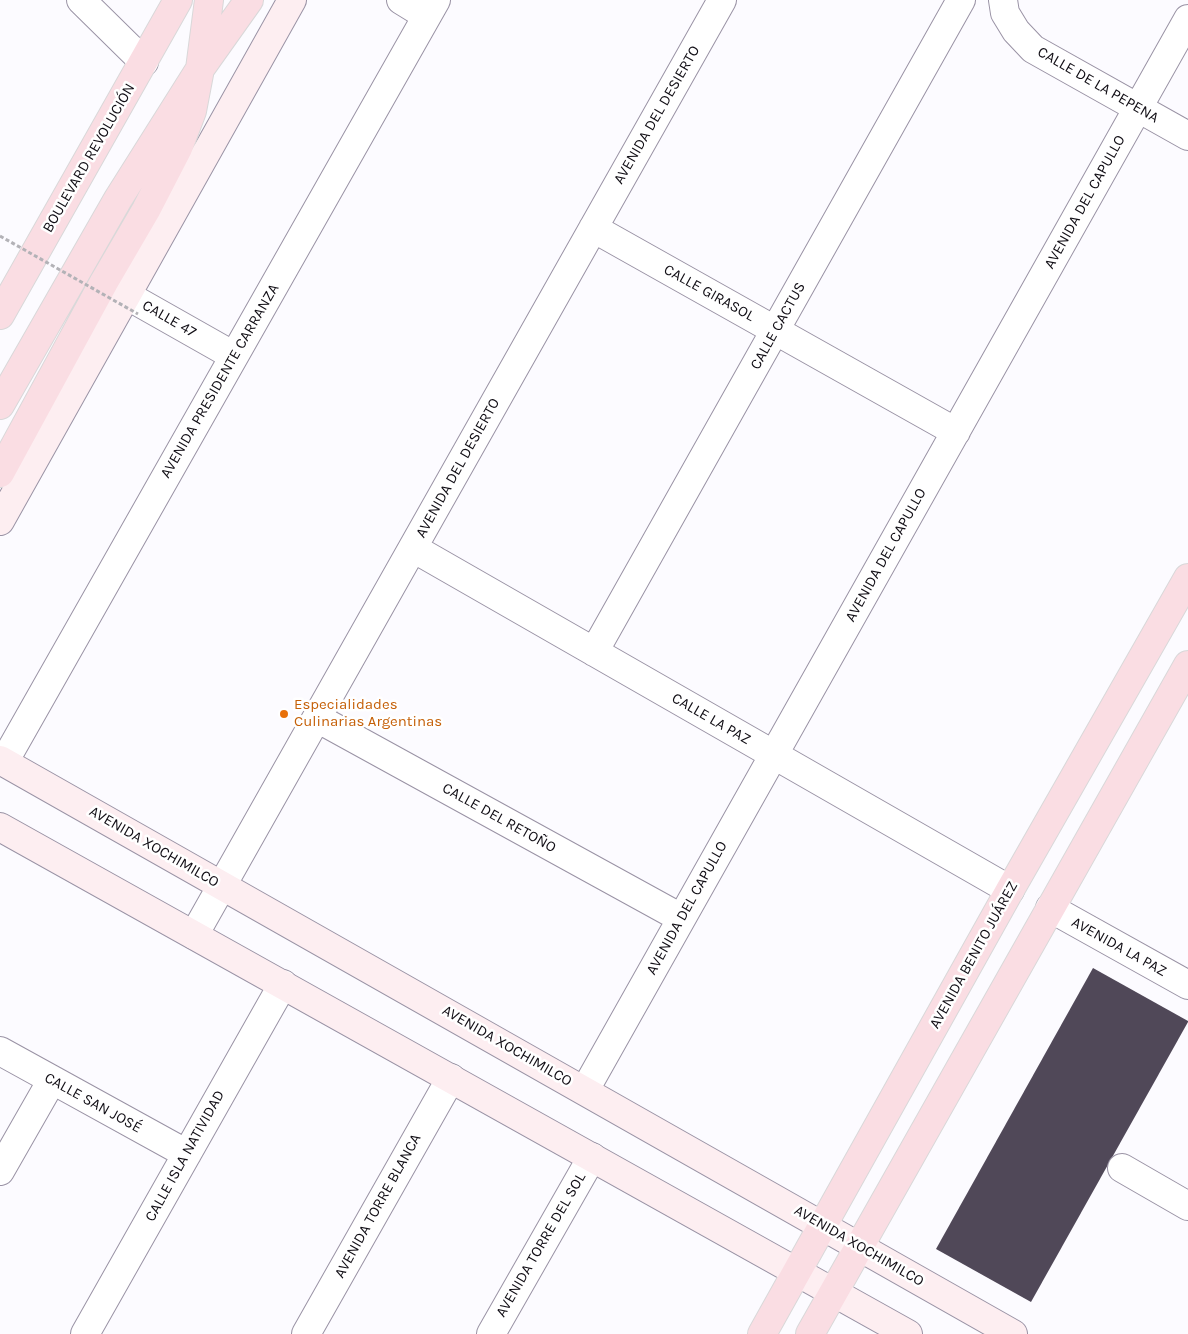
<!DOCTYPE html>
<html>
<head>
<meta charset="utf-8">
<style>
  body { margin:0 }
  canvas { display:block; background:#fcfbff }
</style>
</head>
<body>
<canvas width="1188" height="1334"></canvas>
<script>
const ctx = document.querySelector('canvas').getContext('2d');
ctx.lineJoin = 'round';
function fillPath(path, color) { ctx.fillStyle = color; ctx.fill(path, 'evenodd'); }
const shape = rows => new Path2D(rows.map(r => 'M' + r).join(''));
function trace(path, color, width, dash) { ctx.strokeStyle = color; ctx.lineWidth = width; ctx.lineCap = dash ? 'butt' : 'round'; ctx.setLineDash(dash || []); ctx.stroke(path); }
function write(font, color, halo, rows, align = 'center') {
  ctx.font = font + ' Karla,sans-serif'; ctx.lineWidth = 5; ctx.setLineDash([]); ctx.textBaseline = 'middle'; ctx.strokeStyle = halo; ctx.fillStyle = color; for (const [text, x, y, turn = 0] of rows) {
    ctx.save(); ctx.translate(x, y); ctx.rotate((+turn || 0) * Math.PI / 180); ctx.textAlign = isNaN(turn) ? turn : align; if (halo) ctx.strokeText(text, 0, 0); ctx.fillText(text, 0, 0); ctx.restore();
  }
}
fillPath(shape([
  [1093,968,1188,1021,1188,1022,1031,1302,936,1249]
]), '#504858');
const minor = shape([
  [81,0,144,62],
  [401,0,427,16],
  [1003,0,1005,13,1016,31,1033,49,1188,136],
  [593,228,956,432],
  [105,283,234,356],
  [413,548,1010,890],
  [594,652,961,0],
  [317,718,681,918],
  [4,762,436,0],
  [194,935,722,0],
  [0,1051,187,1154],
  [585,1090,1188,19],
  [1122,1168,1188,1206],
  [0,1171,52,1080],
  [85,1334,283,984],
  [306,1334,451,1078],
  [491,1334,592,1157]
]);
const tertiary = shape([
  [1050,908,1188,985]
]);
const secondary = shape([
  [0,521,292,0],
  [0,760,1013,1334],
  [0,827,908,1334]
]);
const primary = shape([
  [0,315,178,0],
  [0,405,118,199,200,69,249,0],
  [0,473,104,282,146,210,178,148,192,111,200,69,209,0],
  [762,1334,1010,890,1188,578],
  [810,1334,1188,665]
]);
trace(minor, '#9a93a5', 30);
trace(tertiary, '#9a93a5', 30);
trace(secondary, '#9a93a5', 30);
trace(primary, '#d9d8d9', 30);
trace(minor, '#fff', 28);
trace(tertiary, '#fff', 28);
trace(secondary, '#fdeef1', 28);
trace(primary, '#fadde3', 28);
trace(shape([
  [0,236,138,314]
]), '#b3b2b7', 3, [4, 2.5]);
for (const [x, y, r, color] of [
  [284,714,5,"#e8710a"]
]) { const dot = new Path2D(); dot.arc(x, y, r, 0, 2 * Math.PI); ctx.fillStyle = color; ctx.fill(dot); trace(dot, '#fff', 2); }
write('15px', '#100d14', '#fff', [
  ["CALLE DE LA PEPENA",1098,85,30],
  ["AVENIDA DEL DESIERTO",657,115,-60],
  ["BOULEVARD REVOLUCIÓN",89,158,-60],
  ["AVENIDA DEL CAPULLO",1085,202,-61],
  ["CALLE GIRASOL",709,293,29],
  ["CALLE 47",169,319,30],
  ["CALLE CACTUS",778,326,-61],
  ["AVENIDA PRESIDENTE CARRANZA",220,381,-60],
  ["AVENIDA DEL DESIERTO",458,468,-61],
  ["AVENIDA DEL CAPULLO",886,555,-61],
  ["CALLE LA PAZ",711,719,30],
  ["CALLE DEL RETOÑO",499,818,29],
  ["AVENIDA XOCHIMILCO",154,847,30],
  ["AVENIDA DEL CAPULLO",687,908,-61],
  ["AVENIDA LA PAZ",1119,947,29],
  ["AVENIDA BENITO JUÁREZ",974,955,-61],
  ["AVENIDA XOCHIMILCO",507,1046,30],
  ["CALLE SAN JOSÉ",93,1103,29],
  ["CALLE ISLA NATIVIDAD",185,1156,-61],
  ["AVENIDA TORRE BLANCA",378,1206,-61],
  ["AVENIDA TORRE DEL SOL",541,1245,-60],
  ["AVENIDA XOCHIMILCO",859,1246,30]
]);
write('15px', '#c56008', '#fff', [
  ["Especialidades",294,705],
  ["Culinarias Argentinas",294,722]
], 'left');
</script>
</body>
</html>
